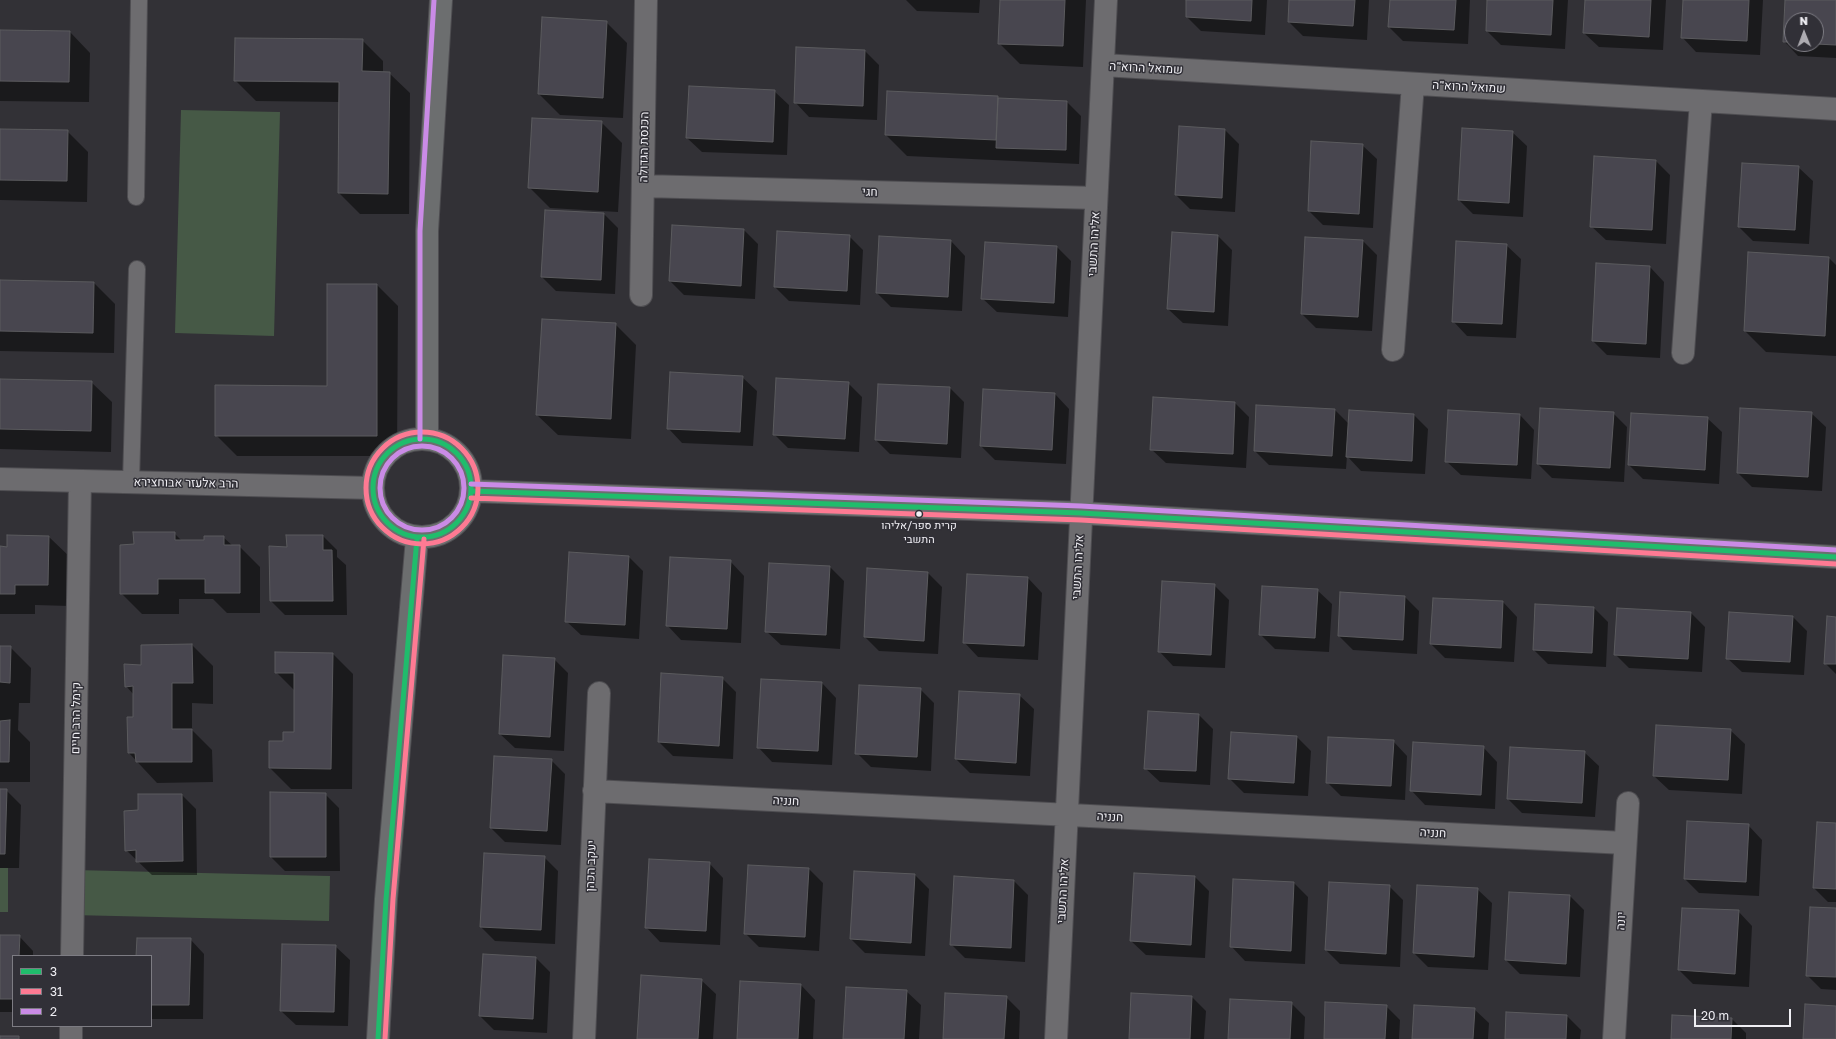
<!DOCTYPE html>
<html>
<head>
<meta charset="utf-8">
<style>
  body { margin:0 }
  #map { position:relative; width:1836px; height:1039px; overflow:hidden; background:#323136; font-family:"Golos Text",sans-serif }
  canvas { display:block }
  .legend { position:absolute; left:12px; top:955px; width:140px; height:72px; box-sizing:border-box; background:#313037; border:1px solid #7d7c83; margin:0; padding:5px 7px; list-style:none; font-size:12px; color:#f0eff4 }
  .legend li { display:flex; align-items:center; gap:8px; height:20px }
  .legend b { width:20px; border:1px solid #7d7c83 }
  .north { position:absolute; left:1784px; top:12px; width:40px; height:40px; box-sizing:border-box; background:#313037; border:1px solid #7d7c83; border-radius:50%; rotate:359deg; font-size:11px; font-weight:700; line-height:16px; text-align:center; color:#f0eff4 }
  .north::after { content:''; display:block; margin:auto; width:14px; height:18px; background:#aeacb2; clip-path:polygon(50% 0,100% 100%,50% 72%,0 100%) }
  .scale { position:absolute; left:1694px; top:1009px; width:97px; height:18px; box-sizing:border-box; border:2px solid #f0eff4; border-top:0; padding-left:5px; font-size:12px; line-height:14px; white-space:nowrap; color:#f0eff4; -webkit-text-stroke:3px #313037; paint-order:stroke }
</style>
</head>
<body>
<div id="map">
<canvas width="1836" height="1039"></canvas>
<ul class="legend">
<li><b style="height:5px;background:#20bc6c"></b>3</li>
<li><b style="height:5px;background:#fe7a93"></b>31</li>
<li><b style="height:5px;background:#ca8be6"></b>2</li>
</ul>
<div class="north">N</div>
<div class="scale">20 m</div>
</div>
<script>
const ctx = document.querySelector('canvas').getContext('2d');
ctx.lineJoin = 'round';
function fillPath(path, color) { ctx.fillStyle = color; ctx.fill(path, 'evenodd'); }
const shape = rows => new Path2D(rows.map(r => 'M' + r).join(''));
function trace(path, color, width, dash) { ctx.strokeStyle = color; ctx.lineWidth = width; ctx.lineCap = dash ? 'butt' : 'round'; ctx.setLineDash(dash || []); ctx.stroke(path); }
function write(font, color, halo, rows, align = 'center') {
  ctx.font = font + ' "Golos Text",Heebo,sans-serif'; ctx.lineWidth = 3; ctx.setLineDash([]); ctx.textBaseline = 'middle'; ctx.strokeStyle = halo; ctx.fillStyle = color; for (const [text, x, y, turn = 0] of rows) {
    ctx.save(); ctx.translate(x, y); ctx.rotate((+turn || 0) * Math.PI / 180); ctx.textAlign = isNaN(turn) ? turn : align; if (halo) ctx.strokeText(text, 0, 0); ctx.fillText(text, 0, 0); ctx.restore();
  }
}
fillPath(shape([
  [181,110,280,112,274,336,175,333],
  [0,868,8,868,8,912,0,912],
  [74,870,330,876,329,921,72,915]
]), '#465946');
fillPath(shape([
  [906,0,980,0,979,13,917,11],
  [1001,0,1086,0,1083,67,1020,64,999,43],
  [1187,0,1267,0,1265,35,1201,31,1187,17],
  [1290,0,1369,0,1367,40,1303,36,1289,22],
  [1391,0,1470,0,1468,44,1403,41,1389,27],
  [1488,0,1568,0,1565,49,1501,45,1487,31],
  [1586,0,1666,0,1663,50,1599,47,1584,33],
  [1684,0,1763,0,1760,55,1696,52,1682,37],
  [1786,0,1836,0,1836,58,1798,56,1784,41],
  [1792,20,1816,20,1816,44,1792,44],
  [606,22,627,43,623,118,560,115,539,94],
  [0,31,70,32,90,53,89,102,0,101],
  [362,40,383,61,383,72,389,73,410,93,409,214,360,214,339,193,340,102,256,101,235,80],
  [865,51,879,65,877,120,809,117,795,102],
  [774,91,789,105,787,155,702,152,687,138],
  [998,97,1000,99,1067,102,1081,116,1079,164,907,156,886,135],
  [601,122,622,143,618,212,550,208,529,187],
  [1180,127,1225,130,1239,144,1235,212,1190,209,1176,195],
  [0,130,67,131,88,152,87,202,0,200],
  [1512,132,1527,146,1523,217,1473,214,1459,200],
  [1312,142,1362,145,1377,159,1373,228,1323,225,1309,211],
  [1656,161,1670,175,1666,244,1606,240,1591,226],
  [1798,167,1813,181,1809,244,1753,241,1739,227],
  [604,214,618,228,615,294,556,291,542,277],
  [673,226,744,230,758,244,755,299,684,295,670,281],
  [849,236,863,250,860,305,789,301,775,287],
  [1218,236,1232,250,1228,326,1183,323,1168,309],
  [951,241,965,256,962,311,891,307,877,293],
  [1363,241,1377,255,1372,331,1316,328,1302,314],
  [1506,245,1521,259,1516,338,1467,336,1453,321],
  [1057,247,1071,261,1068,317,997,312,982,298],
  [1829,258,1836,265,1836,356,1766,352,1745,331],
  [1650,267,1664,282,1660,358,1607,355,1593,341],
  [0,281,94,283,115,304,114,353,0,351],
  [328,285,377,285,398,306,397,456,237,456,216,435,328,387],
  [615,324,636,345,631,439,558,435,537,415],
  [742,377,757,391,753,446,682,443,668,428],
  [0,380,91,382,112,402,111,452,0,449],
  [848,383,862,397,859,452,788,448,774,434],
  [950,388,964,402,961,458,890,454,876,440],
  [984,390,1055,394,1069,409,1066,464,995,460,981,446],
  [1235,403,1249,417,1246,468,1166,463,1151,449],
  [1335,410,1349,424,1414,415,1428,429,1425,474,1361,471,1347,456,1346,469,1269,465,1255,451],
  [1613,413,1627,427,1624,482,1552,478,1538,464],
  [1811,413,1826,427,1822,491,1752,487,1738,473],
  [1632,414,1707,418,1722,432,1719,484,1643,479,1629,465],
  [1520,415,1534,430,1531,479,1461,475,1446,461],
  [174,533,182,541,205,541,223,537,233,546,239,546,260,567,260,613,227,613,213,599,179,599,179,614,142,614,121,593,135,545],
  [287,536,323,536,337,550,337,557,346,565,347,615,285,615,271,601,288,548],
  [49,537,70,557,69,606,35,605,35,614,0,614,0,547,8,548],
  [629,557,643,571,639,639,581,635,566,621],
  [730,561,744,576,741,643,681,640,667,625],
  [830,567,844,581,840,649,781,645,766,631],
  [928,573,942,587,938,654,879,651,865,637],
  [1028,578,1042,593,1038,660,978,657,964,642],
  [1214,585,1229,600,1225,668,1173,666,1159,651],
  [1317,590,1332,604,1329,652,1275,649,1260,634],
  [1405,597,1419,611,1417,654,1353,650,1339,636],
  [1434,599,1503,602,1517,617,1514,662,1445,658,1431,644],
  [1594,608,1608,622,1606,667,1548,664,1534,650],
  [1691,613,1705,627,1702,672,1629,668,1615,654],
  [1793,617,1807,631,1804,675,1742,672,1727,658],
  [1836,618,1836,674,1825,663],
  [192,645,213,666,213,704,192,703,192,730,212,750,213,782,157,783,129,753,134,718,134,695,126,686,142,666],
  [0,647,10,647,31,668,30,703,19,703,18,730,30,742,30,782,0,782],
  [333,654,353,674,352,789,291,789,270,768,284,742,295,733,295,691,276,672],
  [504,656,554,659,568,673,564,751,515,748,500,734],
  [722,678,736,692,733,759,673,756,659,742],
  [822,683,836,698,832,765,772,762,758,747],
  [920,689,934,703,931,771,871,767,857,753],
  [1019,695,1034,709,1030,776,970,773,956,759],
  [1199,715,1213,729,1210,785,1160,782,1145,768],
  [1730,730,1745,744,1742,794,1669,790,1654,776],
  [1232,734,1297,737,1311,751,1308,796,1244,793,1230,779],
  [1393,741,1407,756,1405,800,1341,796,1327,782],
  [1483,747,1497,762,1495,809,1425,805,1411,790],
  [1584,752,1599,766,1595,817,1522,813,1508,799],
  [551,760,565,774,561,845,505,842,491,828],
  [0,790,6,790,21,805,19,868,0,868],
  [325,794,339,808,340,871,285,871,271,857],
  [182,795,196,809,197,875,152,875,126,850,139,811],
  [1836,824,1836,902,1828,902,1814,888],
  [1748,825,1762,840,1759,896,1699,893,1685,879],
  [544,857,558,871,555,944,495,941,481,927],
  [709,863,723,878,720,945,660,942,646,927],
  [809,869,823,883,819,951,759,947,745,933],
  [915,875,929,889,925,956,865,953,851,939],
  [1195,877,1209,891,1205,958,1146,955,1131,941],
  [1014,881,1028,895,1025,962,965,958,951,944],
  [1294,883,1308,897,1305,964,1245,961,1231,946],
  [1329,883,1389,886,1403,900,1400,967,1340,964,1326,950],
  [1477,889,1492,903,1488,970,1428,967,1414,953],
  [1570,896,1584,910,1580,977,1520,974,1506,960],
  [1836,909,1836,990,1821,989,1807,975],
  [1738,911,1752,926,1749,987,1693,984,1679,970],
  [0,936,19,936,33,951,33,956,13,956,13,1012,0,1012],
  [190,939,204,954,203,1019,151,1019,151,956,137,956],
  [335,946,350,960,348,1026,296,1025,281,1011],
  [536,958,550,972,547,1033,494,1030,480,1016],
  [701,980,716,994,713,1039,638,1039],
  [801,985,815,1000,813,1039,738,1039],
  [906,991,921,1005,919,1039,844,1039],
  [1006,997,1020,1011,1019,1039,944,1039],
  [1192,997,1206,1011,1204,1039,1130,1039],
  [1291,1003,1305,1017,1304,1039,1229,1039],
  [1386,1006,1400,1020,1399,1039,1325,1039],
  [1474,1009,1489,1023,1488,1039,1413,1039],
  [1567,1016,1581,1030,1580,1039,1506,1039],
  [1732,1019,1746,1033,1746,1039,1672,1039]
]), '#0007');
const building = shape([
  [1000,0,1065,0,1063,46,998,44,1000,0],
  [1186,0,1252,0,1251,21,1186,17,1186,0],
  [1289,0,1355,0,1353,26,1288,22,1289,0],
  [1390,0,1456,0,1454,30,1388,27,1390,0],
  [1487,0,1553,0,1551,35,1486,31,1487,0],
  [1585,0,1651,0,1649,37,1583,33,1585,0],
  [1683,0,1749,0,1747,41,1681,38,1683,0],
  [1785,0,1836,0,1836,45,1816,44,1816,20,1792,20,1792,42,1783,42,1785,0],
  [542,17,607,21,603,98,538,94,542,17],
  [0,30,70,31,69,82,0,81,0,30],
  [235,38,363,39,362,71,390,72,388,194,338,193,339,82,234,81,235,38],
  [796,47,865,50,863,106,794,103,796,47],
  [689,86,775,90,773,142,686,138,689,86],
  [887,91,998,96,996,140,885,135,887,91],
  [998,98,1067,101,1066,150,996,148,998,98],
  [532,118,602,121,598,192,528,188,532,118],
  [1179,126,1225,129,1222,198,1175,195,1179,126],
  [1462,128,1513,131,1509,203,1458,200,1462,128],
  [0,129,68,130,67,181,0,180,0,129],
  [1311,141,1363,144,1359,214,1308,211,1311,141],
  [1594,156,1656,160,1652,230,1590,227,1594,156],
  [1742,163,1799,166,1795,230,1738,227,1742,163],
  [545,210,604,213,601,280,541,277,545,210],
  [672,225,744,229,741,286,669,281,672,225],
  [777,231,850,235,847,291,774,287,777,231],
  [1172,232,1218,235,1214,312,1167,309,1172,232],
  [879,236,951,240,948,297,876,293,879,236],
  [1305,237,1363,240,1358,317,1301,314,1305,237],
  [1456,241,1507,244,1502,324,1452,322,1456,241],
  [985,242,1057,246,1054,303,981,299,985,242],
  [1748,252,1829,257,1825,336,1744,331,1748,252],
  [1596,263,1650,266,1646,344,1592,341,1596,263],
  [0,280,94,282,93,333,0,331,0,280],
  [327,284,377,284,377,436,215,436,215,385,327,386,327,284],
  [542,319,616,323,611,419,536,415,542,319],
  [670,372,743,376,740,432,667,429,670,372],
  [776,378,849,382,845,439,773,435,776,378],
  [0,379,92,381,91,431,0,429,0,379],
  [878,384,950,387,947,444,875,440,878,384],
  [983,389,1055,393,1052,450,980,446,983,389],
  [1153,397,1235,402,1233,454,1150,450,1153,397],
  [1256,405,1335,409,1332,456,1254,451,1256,405],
  [1540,408,1614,412,1610,468,1537,464,1540,408],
  [1740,408,1812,412,1808,477,1737,473,1740,408],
  [1349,410,1414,414,1412,461,1346,457,1349,410],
  [1448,410,1520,414,1517,465,1445,462,1448,410],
  [1631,413,1708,417,1705,470,1628,465,1631,413],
  [133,532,175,532,175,540,204,540,204,536,224,536,224,545,240,545,240,593,205,593,205,579,158,579,158,594,120,594,120,545,134,544,133,532],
  [7,535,49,536,48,585,15,585,15,594,0,594,0,546,7,547,7,535],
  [286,535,323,535,323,550,332,550,333,601,270,601,269,546,287,547,286,535],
  [569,552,629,556,625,625,565,622,569,552],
  [670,557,731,560,727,629,666,626,670,557],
  [769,563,830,566,826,635,765,632,769,563],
  [867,568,928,572,924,641,864,637,867,568],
  [967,574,1028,577,1024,646,963,643,967,574],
  [1162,581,1215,584,1211,655,1158,652,1162,581],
  [1262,586,1318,589,1315,638,1259,635,1262,586],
  [1340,592,1405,596,1403,640,1338,636,1340,592],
  [1433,598,1503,601,1501,648,1430,644,1433,598],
  [1535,604,1594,607,1592,653,1533,650,1535,604],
  [1617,608,1691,612,1688,659,1614,655,1617,608],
  [1729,612,1793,616,1790,662,1726,659,1729,612],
  [1827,616,1836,617,1836,664,1824,664,1827,616],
  [192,644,193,683,172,683,172,729,192,729,192,762,136,762,135,753,128,753,127,717,133,717,133,686,125,687,124,664,141,665,141,645,192,644],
  [0,646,11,646,10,683,0,682,0,646],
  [275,652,333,653,331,769,269,768,269,741,283,741,283,732,294,732,294,673,275,673,275,652],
  [503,655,555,658,550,737,499,734,503,655],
  [661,673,723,677,719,746,658,742,661,673],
  [761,679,822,682,818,751,757,748,761,679],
  [859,685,921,688,917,757,855,754,859,685],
  [959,691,1020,694,1016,763,955,759,959,691],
  [1148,711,1199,714,1196,771,1144,769,1148,711],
  [10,720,9,762,0,762,0,721,10,720],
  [1656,725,1731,729,1728,780,1653,776,1656,725],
  [1231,732,1297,736,1294,783,1228,779,1231,732],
  [1328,737,1394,740,1391,786,1326,783,1328,737],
  [1413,742,1484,746,1481,795,1410,791,1413,742],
  [1510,747,1585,751,1582,803,1507,799,1510,747],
  [494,756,552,759,547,831,490,828,494,756],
  [0,789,7,789,5,854,0,854,0,789],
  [270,792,326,793,326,857,270,857,270,792],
  [138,794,182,794,183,861,136,862,136,850,125,851,124,811,138,810,138,794],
  [1687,821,1749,824,1746,882,1684,879,1687,821],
  [1817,822,1836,823,1836,889,1813,888,1817,822],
  [484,853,545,856,541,930,480,927,484,853],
  [649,859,710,862,706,931,645,928,649,859],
  [748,865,809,868,805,937,744,934,748,865],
  [854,871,915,874,911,943,850,939,854,871],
  [1134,873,1195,876,1191,945,1130,941,1134,873],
  [954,876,1014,880,1011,948,950,945,954,876],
  [1233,879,1294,882,1291,951,1230,947,1233,879],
  [1329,882,1390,885,1386,954,1325,950,1329,882],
  [1417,885,1478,888,1474,957,1413,953,1417,885],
  [1509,892,1570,895,1566,964,1505,960,1509,892],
  [1810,907,1836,908,1836,977,1806,976,1810,907],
  [1682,908,1739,910,1735,974,1678,970,1682,908],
  [0,935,20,935,19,956,13,956,13,999,0,999,0,935],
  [137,938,191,938,189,1005,151,1005,151,956,136,956,137,938],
  [282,944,336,945,334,1012,280,1011,282,944],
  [483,954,536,957,533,1019,479,1016,483,954],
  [641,975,702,979,698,1039,637,1039,641,975],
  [740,981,801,984,798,1039,737,1039,740,981],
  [846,987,907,990,904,1039,843,1039,846,987],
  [945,993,1007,996,1004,1039,943,1039,945,993],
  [1131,993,1192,996,1190,1039,1129,1039,1131,993],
  [1230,999,1292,1002,1290,1039,1228,1039,1230,999],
  [1325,1002,1387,1005,1385,1039,1324,1039,1325,1002],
  [1805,1004,1836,1006,1836,1039,1803,1039,1805,1004],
  [1414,1005,1475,1008,1473,1039,1412,1039,1414,1005],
  [1506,1012,1567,1015,1566,1039,1505,1039,1506,1012],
  [1672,1015,1732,1018,1731,1039,1671,1039,1672,1015],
  [0,1036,19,1036,19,1039,0,1039,0,1036]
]);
fillPath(building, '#48464f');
trace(building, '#5b5b5e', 1);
const lane = shape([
  [136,197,139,0],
  [131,482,137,269]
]);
const street = shape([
  [1103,65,1836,109],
  [643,186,1096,198],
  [641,295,646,0],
  [1393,350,1413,84],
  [1683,353,1701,101],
  [0,479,372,488],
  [594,791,1625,843],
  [72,956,80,481],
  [71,1039,71,1026],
  [584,1039,599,693],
  [1056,1039,1106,0],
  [1614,1039,1628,803]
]);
const secondary = shape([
  '373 488a49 49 0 1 1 98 0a49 49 0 1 1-98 0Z',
  [427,439,427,231,441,0],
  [471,491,1081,513,1836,557],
  [378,1039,386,899,417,538]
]);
trace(lane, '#4e4d51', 18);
trace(street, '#4e4d51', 24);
trace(secondary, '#4e4d51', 24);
trace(lane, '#6d6c6f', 16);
trace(street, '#6d6c6f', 22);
trace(secondary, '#6c6e6f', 22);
trace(shape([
  '373 488a49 49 0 1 1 98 0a49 49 0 1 1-98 0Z',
  [471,491,1081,513,1836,557],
  [378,1039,386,899,417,538]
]), '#20bc6c', 5);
trace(shape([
  '366 488a56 56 0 1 1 112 0a56 56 0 1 1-112 0Z',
  [471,498,1081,520,1836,564],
  [385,1039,393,899,424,539]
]), '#fe7a93', 5);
trace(shape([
  [420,439,420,231,434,0],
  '380 488a42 42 0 1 1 84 0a42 42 0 1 1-84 0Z',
  [471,484,1081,506,1836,550]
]), '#ca8be6', 5);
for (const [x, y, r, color] of [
  [919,514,3.5,"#f0eff4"]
]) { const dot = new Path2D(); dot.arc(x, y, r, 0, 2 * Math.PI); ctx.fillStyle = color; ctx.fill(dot); trace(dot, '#313037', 1.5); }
write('11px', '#f0eff4', '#313037', [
  ["קרית ספר/אליהו",919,526],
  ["התשבי",919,540]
]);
write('12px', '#f0eff4', '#313037', [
  ["שמואל הרוא\"ה",1146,68,3],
  ["שמואל הרוא\"ה",1469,87,3],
  ["הכנסת הגדולה",644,147,-89],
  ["חגי",870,192,2],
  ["אליהו התשבי",1094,244,-87],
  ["הרב אלעזר אבוחצירא",186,483,1],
  ["אליהו התשבי",1078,567,-87],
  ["קימל הרב חיים",76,718,-89],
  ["חנניה",786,801,3],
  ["חנניה",1110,817,3],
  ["חנניה",1433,833,3],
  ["יעקב הכהן",591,866,-88],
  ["אליהו התשבי",1063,891,-87],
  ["יונה",1621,921,-87]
]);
</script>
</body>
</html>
